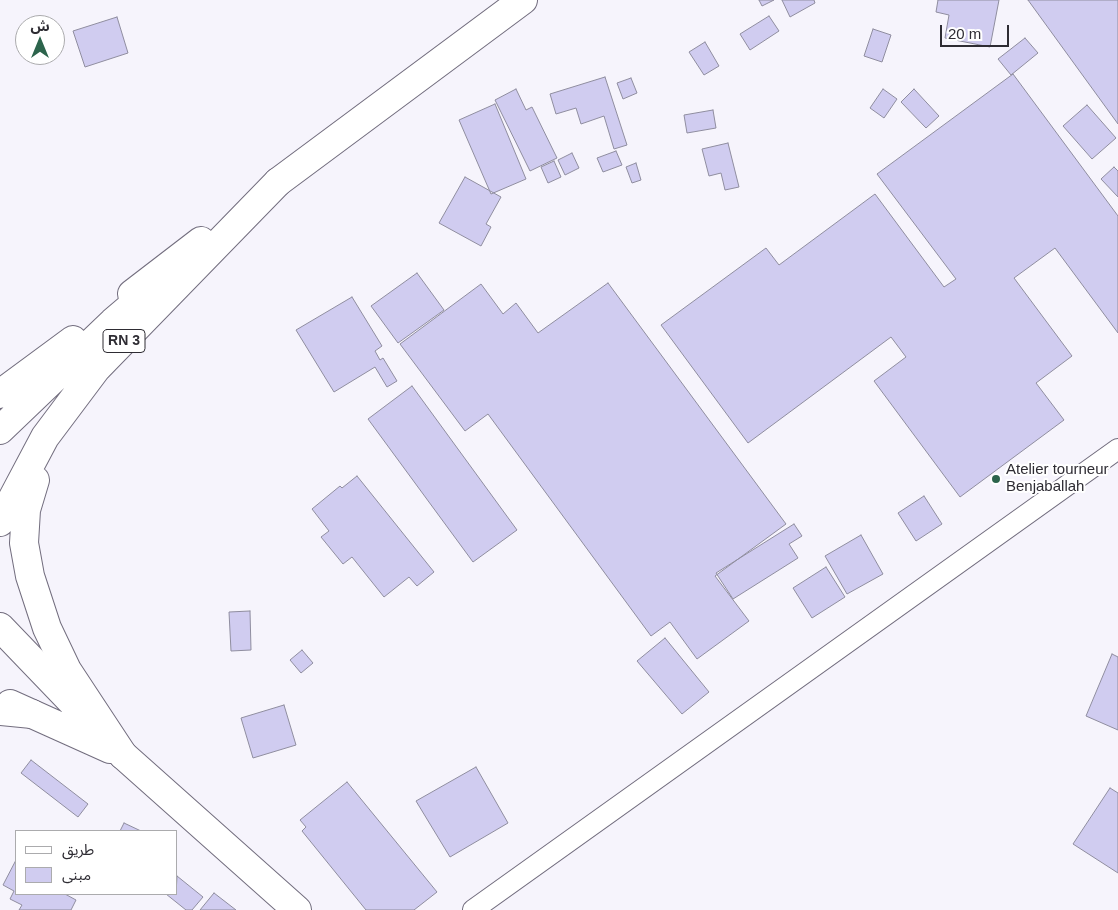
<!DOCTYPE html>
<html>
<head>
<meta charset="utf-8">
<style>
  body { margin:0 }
  #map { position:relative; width:1118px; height:910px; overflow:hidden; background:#f6f4fc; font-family:Helvetica,"Noto Sans Arabic",sans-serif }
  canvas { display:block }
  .legend { position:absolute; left:15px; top:830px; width:162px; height:65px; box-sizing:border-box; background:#fff; border:1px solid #ababad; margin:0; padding:6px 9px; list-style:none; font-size:15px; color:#2e2c33 }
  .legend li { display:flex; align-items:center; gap:10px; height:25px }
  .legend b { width:25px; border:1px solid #ababad }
  .north { position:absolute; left:15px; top:15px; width:50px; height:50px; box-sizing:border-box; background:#fff; border:1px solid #ababad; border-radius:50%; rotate:0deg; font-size:14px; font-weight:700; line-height:20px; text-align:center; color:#2e2c33 }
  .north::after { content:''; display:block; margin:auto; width:18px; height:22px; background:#2c644c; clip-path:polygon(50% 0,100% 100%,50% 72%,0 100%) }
  .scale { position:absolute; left:940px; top:25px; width:69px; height:22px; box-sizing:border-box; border:2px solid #2e2c33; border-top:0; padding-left:6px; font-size:15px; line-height:18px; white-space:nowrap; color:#2e2c33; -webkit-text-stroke:4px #fff; paint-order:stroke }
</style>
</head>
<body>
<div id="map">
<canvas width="1118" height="910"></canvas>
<ul class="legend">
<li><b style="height:6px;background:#fff"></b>طريق</li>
<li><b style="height:14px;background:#d0ccf0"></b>مبنى</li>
</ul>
<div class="north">ش</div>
<div class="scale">20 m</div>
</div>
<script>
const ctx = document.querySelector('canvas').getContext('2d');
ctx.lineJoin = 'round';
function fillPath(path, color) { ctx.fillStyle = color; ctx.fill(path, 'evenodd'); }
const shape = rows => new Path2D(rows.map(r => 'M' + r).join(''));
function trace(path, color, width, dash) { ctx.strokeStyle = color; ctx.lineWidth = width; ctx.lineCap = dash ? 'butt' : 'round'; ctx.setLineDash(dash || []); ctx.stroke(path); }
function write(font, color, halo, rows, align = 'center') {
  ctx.font = font + ' Helvetica,sans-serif'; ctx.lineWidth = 4; ctx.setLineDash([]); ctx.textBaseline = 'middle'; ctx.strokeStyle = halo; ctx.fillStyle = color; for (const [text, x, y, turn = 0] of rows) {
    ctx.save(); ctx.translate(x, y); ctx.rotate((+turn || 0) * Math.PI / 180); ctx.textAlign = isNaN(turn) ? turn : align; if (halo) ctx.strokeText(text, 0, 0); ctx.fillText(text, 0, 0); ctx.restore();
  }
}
const building = shape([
  [759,0,774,0,762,6,759,0],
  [782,0,814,0,815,3,790,17,782,0],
  [938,0,999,0,990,47,945,38,949,15,936,12,938,0],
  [1028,0,1118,0,1118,124,1028,0],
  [769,16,779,31,750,50,740,34,769,16],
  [117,17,128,53,85,67,73,31,117,17],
  [873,29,891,35,882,62,864,56,873,29],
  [1025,38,1038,53,1011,75,998,59,1025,38],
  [705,42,719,66,704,75,689,52,705,42],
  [1013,74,1118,216,1118,333,1055,248,1014,278,1072,356,1036,383,1064,420,960,497,874,381,906,357,891,337,748,443,661,325,766,248,779,265,875,194,944,287,956,279,877,174,1013,74],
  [605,77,627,145,614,149,604,116,581,124,576,108,556,114,550,94,605,77],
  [631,78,637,93,623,99,617,83,631,78],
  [516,89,526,110,532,107,557,158,530,171,495,100,516,89],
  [883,89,897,99,884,118,870,108,883,89],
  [914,89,939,116,926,128,901,102,914,89],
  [495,104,526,179,491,194,459,120,495,104],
  [1087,105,1116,138,1092,159,1063,126,1087,105],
  [713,110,716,128,687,133,684,115,713,110],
  [728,143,739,187,725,190,721,173,709,176,702,149,728,143],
  [616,151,622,165,603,172,597,158,616,151],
  [572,153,579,168,565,175,558,160,572,153],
  [554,161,561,177,548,183,541,167,554,161],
  [636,163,641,180,632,183,626,167,636,163],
  [1114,167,1118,171,1118,197,1101,179,1114,167],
  [465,177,501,197,486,224,491,227,481,246,439,223,465,177],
  [417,273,444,310,398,343,371,306,417,273],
  [608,283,786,524,715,576,749,621,697,659,670,622,651,636,488,414,465,431,400,344,481,284,503,314,516,303,538,333,608,283],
  [352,297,382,346,375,351,380,360,383,358,397,381,387,387,375,367,334,392,296,330,352,297],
  [412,386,517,530,473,562,368,419,412,386],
  [357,476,434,572,417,586,409,577,384,597,352,557,343,564,321,537,329,531,312,509,340,486,342,488,357,476],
  [924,496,942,524,916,541,898,513,924,496],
  [794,524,802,536,789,544,798,558,733,599,716,573,794,524],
  [861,535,883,574,847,594,825,556,861,535],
  [826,567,845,597,812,618,793,588,826,567],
  [250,611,251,650,231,651,229,612,250,611],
  [665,638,709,692,682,714,637,661,665,638],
  [302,650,313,663,301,673,290,660,302,650],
  [1112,654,1118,657,1118,730,1086,716,1112,654],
  [284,705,296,745,253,758,241,718,284,705],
  [31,760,88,804,78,817,21,773,31,760],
  [476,767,508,823,450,857,416,801,476,767],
  [347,782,437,892,414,910,366,910,302,831,306,827,300,820,347,782],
  [1110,788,1118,793,1118,873,1073,844,1110,788],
  [124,823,141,831,120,831,124,823],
  [16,860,16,894,65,894,76,900,71,910,19,910,22,905,10,899,14,891,3,885,16,860],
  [177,876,203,897,192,910,186,910,166,894,176,894,177,876],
  [214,893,236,910,200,910,214,893]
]);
fillPath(building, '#d0ccf0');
trace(building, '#8f8d9f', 1);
const minor = shape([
  [473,910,1118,449]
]);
const secondary = shape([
  [0,627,123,755,297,910],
  [10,704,110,749]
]);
const primary = shape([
  [278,182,523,0]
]);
const trunk = shape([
  [132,294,201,241],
  [0,394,73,340],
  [0,430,113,322,153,288],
  [35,480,26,510,24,543,30,576,47,628,67,670,123,755],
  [0,522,45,437,96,369,278,182],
  [0,711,32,714]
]);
trace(minor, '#726d7e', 22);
trace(secondary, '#726d7e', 30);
trace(primary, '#726d7e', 30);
trace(trunk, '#726d7e', 30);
trace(minor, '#fff', 20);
trace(secondary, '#fff', 28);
trace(primary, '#fff', 28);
trace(trunk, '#fff', 28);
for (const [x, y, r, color] of [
  [996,479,5,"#2c644c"]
]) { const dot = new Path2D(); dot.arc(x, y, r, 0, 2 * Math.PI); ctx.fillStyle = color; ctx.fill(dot); trace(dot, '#fff', 2); }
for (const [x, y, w] of [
  [124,341,42]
]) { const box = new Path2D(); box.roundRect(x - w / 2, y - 11.5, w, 23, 4); ctx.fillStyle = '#fff'; ctx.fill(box); trace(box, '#2e2c33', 1); }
write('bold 14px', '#2e2c33', null, [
  ["RN 3",124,341]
]);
write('15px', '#2e2c33', '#fff', [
  ["Atelier tourneur",1006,470],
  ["Benjaballah",1006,487]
], 'left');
</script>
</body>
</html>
